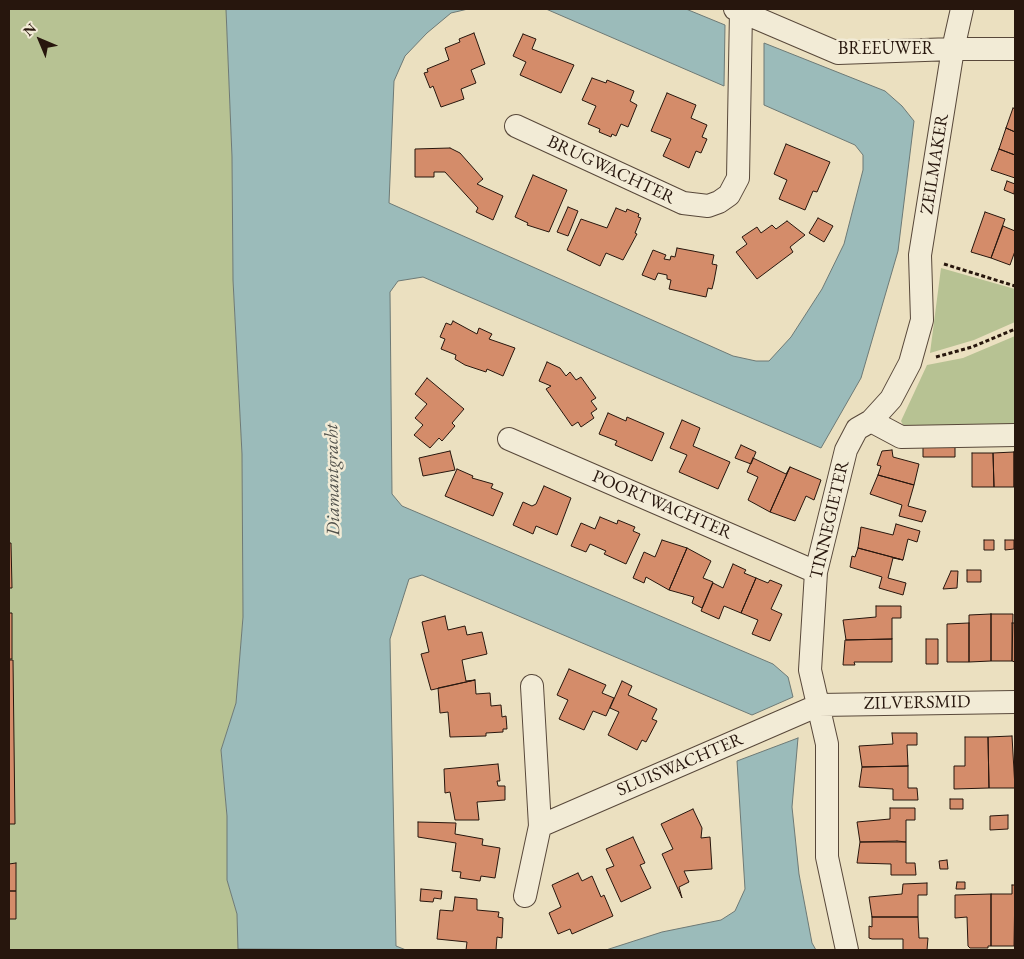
<!DOCTYPE html>
<html>
<head>
<meta charset="utf-8">
<style>
  body { margin:0 }
  #map { position:relative; width:1024px; height:959px; overflow:hidden; background:#ebe0c0; font-family:"EB Garamond",serif }
  canvas { display:block }
  .frame { position:absolute; inset:0; border:10px solid #27160d; pointer-events:none }
  .north { position:absolute; left:15px; top:15px; width:50px; height:50px; -webkit-text-stroke:4px #f2ebd6; paint-order:stroke; rotate:315deg; font-size:14px; font-weight:700; line-height:20px; text-align:center; color:#27160d }
  .north::after { content:''; display:block; margin:auto; width:18px; height:22px; background:#27160d; clip-path:polygon(50% 0,100% 100%,50% 72%,0 100%) }
</style>
</head>
<body>
<div id="map">
<canvas width="1024" height="959"></canvas>
<div class="frame"></div>
<div class="north">N</div>
</div>
<script>
const ctx = document.querySelector('canvas').getContext('2d');
ctx.lineJoin = 'round';
function fillPath(path, color) { ctx.fillStyle = color; ctx.fill(path, 'evenodd'); }
const shape = rows => new Path2D(rows.map(r => 'M' + r).join(''));
function trace(path, color, width, dash) { ctx.strokeStyle = color; ctx.lineWidth = width; ctx.lineCap = dash ? 'butt' : 'round'; ctx.setLineDash(dash || []); ctx.stroke(path); }
function write(font, color, halo, rows, align = 'center') {
  ctx.font = font + ' "EB Garamond",serif'; ctx.lineWidth = 5; ctx.setLineDash([]); ctx.textBaseline = 'middle'; ctx.strokeStyle = halo; ctx.fillStyle = color; for (const [text, x, y, turn = 0] of rows) {
    ctx.save(); ctx.translate(x, y); ctx.rotate((+turn || 0) * Math.PI / 180); ctx.textAlign = isNaN(turn) ? turn : align; if (halo) ctx.strokeText(text, 0, 0); ctx.fillText(text, 0, 0); ctx.restore();
  }
}
fillPath(shape([
  [9,9,226,9,232,157,233,280,242,454,243,617,236,703,221,750,227,816,227,880,237,914,239,950,9,950],
  [941,268,1015,289,1015,322,974,340,930,353],
  [1015,336,1015,425,903,425,901,421,927,365,963,358]
]), '#b7c293');
const water = shape([
  [226,9,468,9,451,13,427,33,405,56,394,81,389,203,733,356,756,361,769,361,791,337,822,289,844,244,863,170,863,155,855,145,764,105,764,43,885,91,902,106,914,121,898,251,861,378,821,448,423,277,398,281,390,292,392,494,402,506,773,664,788,677,793,697,752,715,422,575,409,579,390,639,396,946,406,950,238,949,237,914,227,880,227,816,221,750,236,703,243,617,242,454,233,280,232,157,226,9],
  [546,9,686,9,725,25,724,86,546,9],
  [798,738,792,807,799,874,812,943,816,950,606,950,662,932,721,920,735,911,745,889,737,761,798,738]
]);
fillPath(water, '#9bbbba');
trace(water, '#6d7975', 1);
const building = shape([
  [474,33,485,64,471,70,476,83,461,89,464,99,441,107,433,86,430,88,424,73,428,72,427,69,449,60,445,48,460,42,459,39,474,33],
  [523,34,536,39,532,49,574,65,561,93,520,75,526,62,513,56,523,34],
  [592,78,606,83,607,80,634,91,630,101,637,105,628,127,621,124,616,136,612,134,611,137,599,132,600,129,588,124,596,106,582,100,592,78],
  [667,93,696,105,691,118,707,125,702,137,707,139,701,153,696,151,689,168,663,156,671,139,651,131,667,93],
  [1013,108,1015,109,1015,132,1006,128,1013,108],
  [1006,128,1015,132,1015,155,999,149,1006,128],
  [786,144,830,162,817,192,813,191,805,210,779,199,787,180,774,174,786,144],
  [450,148,460,153,483,179,477,184,503,196,493,220,476,212,478,208,445,172,434,172,434,177,415,177,415,149,450,148],
  [999,149,1015,155,1015,178,991,170,999,149],
  [533,175,567,190,549,232,527,225,528,223,515,217,533,175],
  [1007,181,1015,184,1014,194,1004,190,1007,181],
  [568,207,578,211,568,236,557,232,568,207],
  [616,208,626,212,627,209,639,214,638,217,641,218,635,233,637,234,623,260,606,253,600,266,567,250,581,219,607,228,616,208],
  [985,212,1005,219,991,258,971,252,985,212],
  [818,218,833,226,824,242,809,233,818,218],
  [787,221,805,235,790,247,793,252,757,279,736,252,747,244,742,237,757,227,761,233,772,225,776,229,787,221],
  [1003,226,1015,231,1015,251,1010,265,991,258,1003,226],
  [677,248,714,255,712,264,717,265,714,281,712,289,708,288,706,297,669,289,671,280,667,279,667,275,658,273,655,280,642,275,653,250,666,255,664,259,670,260,671,256,675,257,677,248],
  [453,321,477,334,479,328,492,334,489,339,515,348,503,376,487,369,486,372,465,365,455,359,456,355,441,349,445,339,440,337,446,323,451,325,453,321],
  [547,362,560,368,566,376,570,372,576,380,581,377,596,398,591,401,597,409,591,413,594,418,581,427,578,422,572,426,546,389,551,386,539,381,547,362],
  [427,378,464,409,452,423,455,426,442,441,439,438,430,448,414,435,423,425,415,418,427,404,415,394,427,378],
  [608,413,626,421,627,417,664,433,652,461,615,445,617,441,599,434,608,413],
  [682,420,700,428,693,446,730,462,718,489,679,472,687,455,670,448,682,420],
  [923,440,955,440,955,457,923,457,923,440],
  [741,445,756,452,751,464,735,458,741,445],
  [892,450,893,457,919,464,914,485,878,475,881,466,877,465,882,451,892,450],
  [450,451,455,470,423,476,419,458,450,451],
  [1014,452,1015,452,1015,487,1014,487,1014,452],
  [1014,452,1014,487,994,487,993,453,1014,452],
  [972,453,993,453,994,487,972,487,972,453],
  [753,458,786,474,790,467,770,512,748,500,758,477,747,472,753,458],
  [790,467,821,480,814,500,806,496,795,521,770,512,790,467],
  [457,469,473,476,472,478,493,484,491,488,503,493,493,516,445,496,457,469],
  [878,475,914,485,908,506,926,511,922,522,899,516,902,505,870,494,878,475],
  [544,486,571,498,557,535,536,526,533,534,513,525,523,502,532,506,536,504,544,486],
  [600,517,617,524,618,520,635,527,633,531,640,534,626,564,604,554,606,551,590,544,586,552,571,546,581,523,595,529,600,517],
  [896,524,920,531,917,542,908,539,903,560,858,548,861,527,893,535,896,524],
  [662,540,687,548,669,590,646,577,644,583,633,578,644,552,655,557,662,540],
  [984,540,994,540,994,550,984,550,984,540],
  [1005,540,1014,540,1014,549,1005,550,1005,540],
  [9,543,11,543,12,588,9,588,9,543],
  [687,548,711,561,703,578,713,582,702,608,692,603,694,597,669,590,687,548],
  [858,548,903,560,893,558,888,578,906,583,903,595,879,588,882,577,850,567,852,556,855,557,858,548],
  [733,564,746,570,744,573,756,578,741,613,724,606,719,619,701,611,713,583,723,588,733,564],
  [967,570,981,570,981,582,967,582,967,570],
  [951,571,958,571,957,588,943,589,951,571],
  [756,578,768,583,770,580,782,585,771,609,782,614,770,641,752,634,758,620,741,613,756,578],
  [876,606,901,606,901,618,892,618,892,639,846,640,843,620,876,617,876,606],
  [9,613,12,613,12,659,9,659,9,613],
  [991,614,991,661,969,662,969,615,991,614],
  [991,614,1013,614,1012,661,991,661,991,614],
  [445,616,448,630,465,626,467,635,482,632,487,654,462,660,466,681,475,680,431,690,421,654,429,652,422,622,445,616],
  [969,623,969,662,947,662,947,624,969,623],
  [1012,623,1015,623,1015,662,1012,661,1012,623],
  [892,639,892,662,854,662,855,665,843,665,845,640,892,639],
  [926,639,938,639,938,664,926,664,926,639],
  [9,660,13,660,15,824,9,824,9,660],
  [569,669,606,685,602,693,614,698,606,716,593,711,584,730,559,719,568,700,557,695,569,669],
  [475,680,476,694,490,693,491,706,501,705,502,717,506,716,507,729,503,729,503,732,486,733,486,736,450,737,448,712,440,713,438,688,475,680],
  [622,681,632,686,628,695,657,709,652,719,657,721,646,742,642,740,637,750,608,735,619,712,610,708,622,681],
  [892,733,917,733,917,745,907,745,908,766,862,767,859,746,893,744,892,733],
  [1012,736,1015,788,989,788,988,737,1012,736],
  [965,737,988,737,989,788,954,789,954,766,965,766,965,737],
  [498,764,500,781,497,781,498,786,505,786,505,800,477,802,479,820,455,820,450,792,445,793,444,769,498,764],
  [908,766,908,788,917,788,918,800,893,800,893,789,859,787,862,767,908,766],
  [950,799,963,799,963,809,950,809,950,799],
  [890,808,915,808,915,820,906,820,906,842,860,842,857,822,890,819,890,808],
  [693,809,702,828,701,838,710,837,712,869,684,871,689,882,679,887,682,898,662,854,673,849,661,824,693,809],
  [1008,815,1008,829,990,830,990,816,1008,815],
  [418,822,456,823,455,834,483,839,482,845,500,848,495,878,481,876,480,881,460,878,461,872,452,871,456,843,418,837,418,822],
  [633,837,645,863,640,865,651,888,621,902,606,869,614,866,606,849,633,837],
  [897,841,906,842,906,863,915,863,916,875,891,875,891,864,857,863,860,842,897,841],
  [947,860,948,869,940,869,939,861,947,860],
  [16,863,16,891,9,891,9,864,16,863],
  [578,873,582,881,592,876,601,897,604,895,613,916,572,934,570,929,558,934,549,913,561,907,552,885,578,873],
  [957,882,965,882,965,889,956,889,957,882],
  [927,883,927,895,918,895,918,917,872,917,869,897,902,894,903,884,927,883],
  [1012,885,1015,885,1014,946,991,946,991,894,1012,894,1012,885],
  [421,889,442,891,441,899,434,898,433,902,420,901,421,889],
  [9,891,16,891,16,919,9,919,9,891],
  [991,894,991,946,988,946,988,948,970,948,968,946,967,917,955,918,955,895,991,894],
  [455,897,477,899,477,910,499,912,498,917,503,918,502,938,497,937,496,950,466,950,467,942,437,939,440,910,453,911,455,897],
  [872,917,918,917,919,938,928,938,927,950,903,950,903,939,872,939,869,938,869,926,872,927,872,917]
]);
fillPath(building, '#d48c6a');
trace(building, '#27160d', 1);
const minor = shape([
  [735,9,838,53,953,49,1015,49],
  [516,126,683,203,708,206,719,202,729,195,738,178,741,11],
  [871,421,901,437,1015,435],
  [509,439,816,572],
  [532,686,540,826,819,705,1015,702],
  [525,896,540,826],
  [847,950,827,857,827,744,810,670,816,572,846,450,857,429,871,421,891,399,910,363,922,320,920,255,953,49,962,9]
]);
trace(minor, '#58483a', 24);
trace(shape([
  [944,264,1015,286],
  [936,357,972,347,1015,329]
]), '#27160d', 3, [4, 2.5]);
trace(minor, '#f2ebd6', 22);
write('18px', '#27160d', '#f2ebd6', [
  ["BREEUWER",886,49],
  ["ZEILMAKER",935,164,-81],
  ["BRUGWACHTER",611,170,25],
  ["POORTWACHTER",662,505,23],
  ["TINNEGIETER",830,520,-77],
  ["ZILVERSMID",917,703,-1],
  ["SLUISWACHTER",680,765,-23]
]);
write('italic 19px', '#50504a', '#f2ebd6', [
  ["Diamantgracht",333,480,-91]
]);
</script>
</body>
</html>
